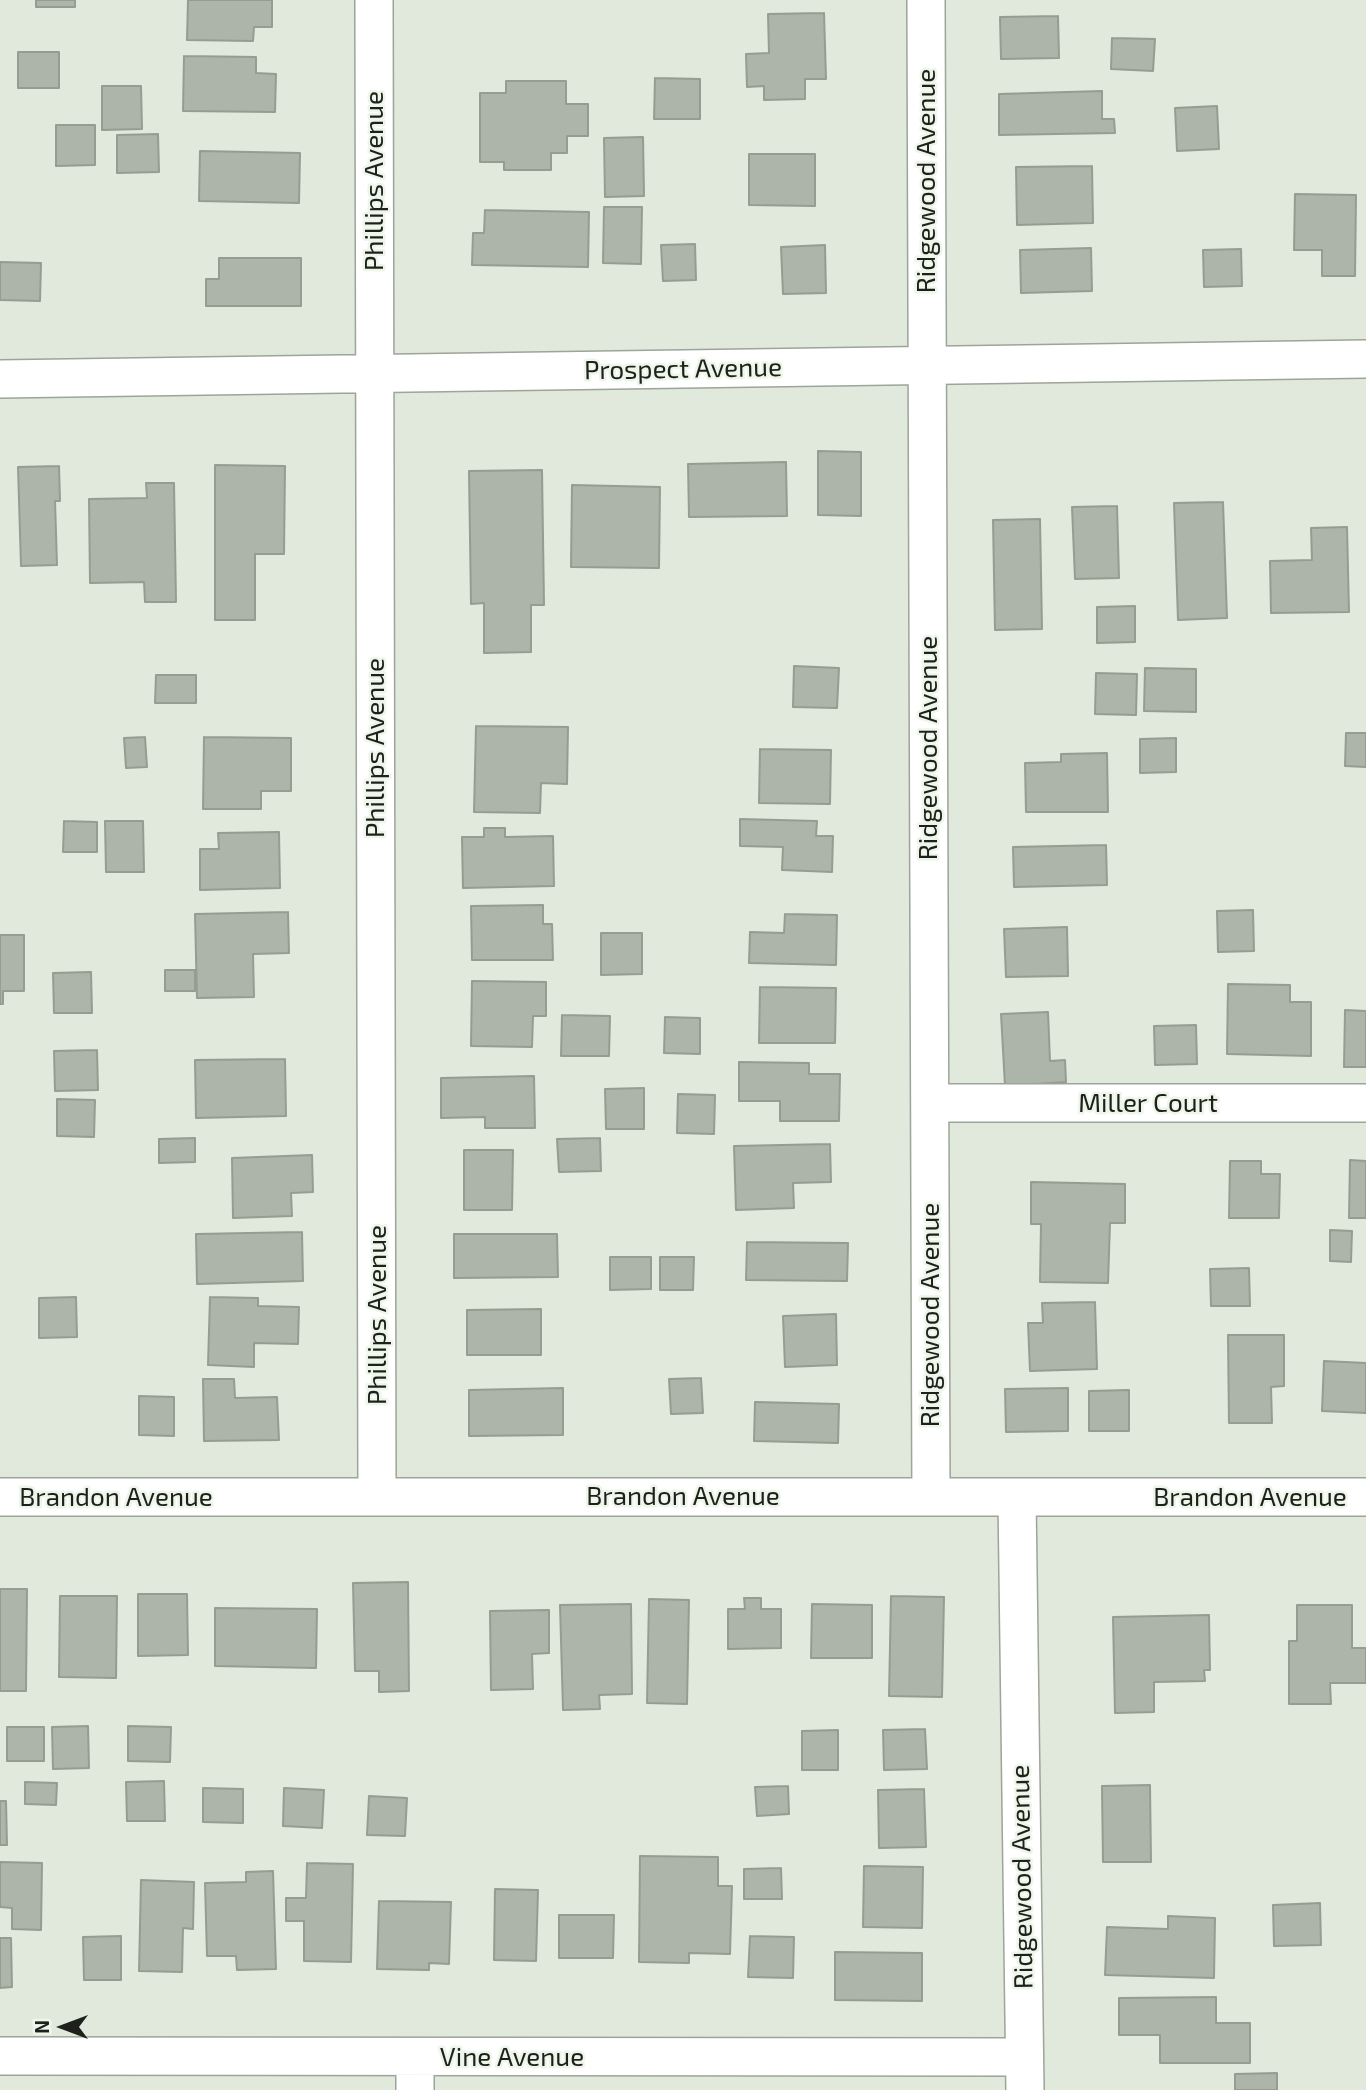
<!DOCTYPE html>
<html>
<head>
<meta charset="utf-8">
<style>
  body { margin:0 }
  #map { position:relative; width:1366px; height:2090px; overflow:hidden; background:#e1e8dc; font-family:"Exo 2",sans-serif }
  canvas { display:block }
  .north { position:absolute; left:28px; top:1992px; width:70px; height:70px; -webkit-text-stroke:5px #eef5e9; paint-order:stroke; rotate:270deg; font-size:19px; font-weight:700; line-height:28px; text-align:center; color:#1e201c }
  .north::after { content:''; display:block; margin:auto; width:24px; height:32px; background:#1e201c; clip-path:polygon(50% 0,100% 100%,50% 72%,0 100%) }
</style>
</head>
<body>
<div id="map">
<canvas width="1366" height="2090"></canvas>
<div class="north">N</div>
</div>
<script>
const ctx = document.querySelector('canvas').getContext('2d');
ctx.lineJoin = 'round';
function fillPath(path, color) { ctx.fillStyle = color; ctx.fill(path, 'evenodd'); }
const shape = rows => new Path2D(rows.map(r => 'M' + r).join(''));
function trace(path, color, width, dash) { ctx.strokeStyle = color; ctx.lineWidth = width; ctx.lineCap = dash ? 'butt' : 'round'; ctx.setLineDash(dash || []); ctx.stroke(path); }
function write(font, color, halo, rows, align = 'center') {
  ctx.font = font + ' "Exo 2",sans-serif'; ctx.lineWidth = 5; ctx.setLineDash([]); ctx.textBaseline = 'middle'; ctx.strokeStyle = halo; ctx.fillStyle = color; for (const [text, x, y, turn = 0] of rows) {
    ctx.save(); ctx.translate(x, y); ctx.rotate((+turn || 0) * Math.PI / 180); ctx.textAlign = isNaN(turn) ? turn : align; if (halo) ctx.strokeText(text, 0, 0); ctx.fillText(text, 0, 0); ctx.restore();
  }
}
const building = shape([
  [36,0,75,0,75,7,36,7,36,0],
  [188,0,272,0,272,27,254,27,253,41,187,40,188,0],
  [824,13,826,79,805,79,805,99,764,100,764,86,747,87,746,54,769,53,768,14,824,13],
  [1058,16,1059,58,1001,59,1000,17,1058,16],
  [1112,38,1155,39,1153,71,1111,69,1112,38],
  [18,52,59,52,59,88,18,88,18,52],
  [184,56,256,57,256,73,276,74,275,112,183,111,184,56],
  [655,78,700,79,700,119,654,119,655,78],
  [506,81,566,81,566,104,588,104,588,136,567,136,567,153,551,153,551,170,504,170,504,162,480,162,480,93,506,93,506,81],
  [102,86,141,86,142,129,102,130,102,86],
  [1102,91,1102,119,1114,119,1115,133,999,135,999,94,1102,91],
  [1217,106,1219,149,1177,151,1175,108,1217,106],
  [56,125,95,125,95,165,56,166,56,125],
  [158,134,159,172,117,173,117,135,158,134],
  [643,137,644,196,605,197,604,138,643,137],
  [200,151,300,153,299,203,199,201,200,151],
  [749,154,815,154,815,206,749,205,749,154],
  [1092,166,1093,223,1017,225,1016,167,1092,166],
  [1295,194,1356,195,1355,276,1322,276,1322,250,1294,250,1295,194],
  [604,207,642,207,641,264,603,263,604,207],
  [485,210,589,212,588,267,472,265,473,233,484,233,485,210],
  [695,244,696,280,663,281,661,245,695,244],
  [825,245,826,293,783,294,781,247,825,245],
  [1091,248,1092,291,1021,293,1020,250,1091,248],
  [1241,249,1242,286,1204,287,1203,250,1241,249],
  [219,258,301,258,301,306,206,306,206,279,219,279,219,258],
  [0,262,41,263,40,301,0,300,0,262],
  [818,451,861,452,861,516,818,515,818,451],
  [786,462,787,516,689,517,688,464,786,462],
  [215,465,285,466,284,554,255,554,255,620,215,620,215,465],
  [59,466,60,501,55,501,57,565,21,566,18,467,59,466],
  [542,470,544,605,531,605,531,652,484,653,484,603,471,604,469,471,542,470],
  [146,483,174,483,176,602,145,602,144,582,90,583,89,499,147,498,146,483],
  [572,485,660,487,659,568,571,567,572,485],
  [1223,502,1227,618,1178,620,1174,503,1223,502],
  [1117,506,1119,578,1075,579,1072,507,1117,506],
  [1040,519,1042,629,995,630,993,520,1040,519],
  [1347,527,1349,612,1271,613,1270,561,1312,560,1311,528,1347,527],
  [1135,606,1135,642,1097,643,1097,607,1135,606],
  [794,666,839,668,837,708,793,707,794,666],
  [1145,668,1196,669,1196,712,1144,711,1145,668],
  [1096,673,1137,674,1136,715,1095,714,1096,673],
  [156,675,196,675,196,703,155,703,156,675],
  [476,726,568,727,567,784,541,783,540,813,474,812,476,726],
  [1346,733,1366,733,1366,767,1345,766,1346,733],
  [145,737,147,767,126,768,124,738,145,737],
  [204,737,291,738,291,791,261,791,261,809,203,809,204,737],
  [1176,738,1176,772,1140,773,1140,739,1176,738],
  [760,749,831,750,830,804,759,803,760,749],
  [1107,753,1108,812,1026,812,1025,763,1061,762,1061,754,1107,753],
  [740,819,817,821,816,836,833,836,832,872,782,870,783,847,740,846,740,819],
  [64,821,97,822,97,852,63,852,64,821],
  [105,821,143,821,144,872,106,872,105,821],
  [484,828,505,828,505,837,553,836,554,886,463,888,462,837,484,837,484,828],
  [279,832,280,888,200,890,200,849,219,849,218,833,279,832],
  [1106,845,1107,885,1014,887,1013,847,1106,845],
  [543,905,543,924,552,924,553,960,472,960,471,906,543,905],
  [1253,910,1254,951,1218,952,1217,911,1253,910],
  [288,912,289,953,253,954,254,997,197,998,195,914,288,912],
  [785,914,837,915,836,965,749,963,750,932,784,933,785,914],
  [1067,927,1068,976,1006,977,1004,929,1067,927],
  [601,933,642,933,642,974,601,975,601,933],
  [0,935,24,935,24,991,3,991,3,1004,0,1004,0,935],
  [165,970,195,970,195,991,165,991,165,970],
  [91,972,92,1013,54,1013,53,973,91,972],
  [472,981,546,982,546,1016,533,1016,532,1047,471,1046,472,981],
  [1228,984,1290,985,1290,1002,1311,1002,1311,1056,1227,1054,1228,984],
  [760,987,836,988,835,1043,759,1043,760,987],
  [1345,1010,1366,1011,1366,1067,1344,1067,1345,1010],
  [1048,1012,1050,1061,1065,1060,1066,1082,1005,1086,1001,1014,1048,1012],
  [562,1015,610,1016,609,1056,561,1056,562,1015],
  [665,1017,700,1018,700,1054,664,1053,665,1017],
  [1196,1025,1197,1064,1155,1065,1154,1026,1196,1025],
  [97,1050,98,1090,55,1091,54,1051,97,1050],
  [285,1059,286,1116,196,1118,195,1060,285,1059],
  [739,1062,809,1063,809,1074,840,1074,839,1121,780,1121,780,1101,739,1101,739,1062],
  [534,1076,535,1128,485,1128,485,1117,441,1118,441,1078,534,1076],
  [644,1088,644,1129,606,1129,605,1089,644,1088],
  [678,1094,715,1095,714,1134,677,1133,678,1094],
  [57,1099,95,1100,94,1137,57,1136,57,1099],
  [195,1138,195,1162,159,1163,159,1139,195,1138],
  [600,1138,601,1171,559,1172,557,1139,600,1138],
  [830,1144,831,1182,793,1183,794,1208,736,1210,734,1146,830,1144],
  [464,1150,513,1150,512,1210,464,1210,464,1150],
  [312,1155,313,1192,291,1193,292,1216,233,1218,232,1158,312,1155],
  [1350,1160,1366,1161,1366,1218,1349,1218,1350,1160],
  [1230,1161,1261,1161,1261,1174,1280,1174,1279,1218,1229,1218,1230,1161],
  [1031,1182,1125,1184,1125,1223,1110,1223,1108,1283,1040,1282,1041,1224,1031,1224,1031,1182],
  [1330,1230,1352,1231,1351,1262,1330,1261,1330,1230],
  [302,1232,303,1281,197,1284,196,1234,302,1232],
  [454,1234,557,1234,558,1277,454,1278,454,1234],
  [747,1242,848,1243,847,1281,746,1280,747,1242],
  [610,1257,651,1257,651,1289,610,1290,610,1257],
  [660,1257,694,1257,693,1290,660,1290,660,1257],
  [1249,1268,1250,1306,1211,1306,1210,1269,1249,1268],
  [76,1297,77,1337,39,1338,39,1298,76,1297],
  [210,1297,258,1298,258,1306,299,1307,298,1344,254,1343,254,1367,208,1365,210,1297],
  [1095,1302,1097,1369,1030,1371,1028,1323,1043,1323,1042,1303,1095,1302],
  [541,1309,541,1355,467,1355,467,1310,541,1309],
  [836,1314,837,1365,785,1367,783,1316,836,1314],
  [1228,1335,1284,1335,1284,1386,1271,1387,1272,1423,1229,1423,1228,1335],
  [1324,1361,1366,1363,1366,1413,1322,1411,1324,1361],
  [701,1378,703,1413,671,1414,669,1379,701,1378],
  [203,1379,234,1379,235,1398,277,1397,279,1440,204,1441,203,1379],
  [563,1388,563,1435,469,1436,469,1390,563,1388],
  [1068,1388,1068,1431,1006,1432,1005,1389,1068,1388],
  [1129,1390,1129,1431,1089,1431,1089,1391,1129,1390],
  [139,1396,174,1397,174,1436,139,1435,139,1396],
  [755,1402,839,1404,838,1443,754,1441,755,1402],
  [408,1582,409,1691,379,1692,379,1671,355,1671,353,1583,408,1582],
  [0,1589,27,1589,26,1691,0,1691,0,1589],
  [138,1594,187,1594,188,1655,138,1656,138,1594],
  [60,1596,117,1596,116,1678,59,1677,60,1596],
  [891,1596,944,1597,942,1697,889,1696,891,1596],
  [744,1598,761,1598,761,1609,781,1609,781,1648,728,1649,728,1609,745,1609,744,1598],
  [649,1599,689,1600,687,1704,647,1703,649,1599],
  [631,1604,632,1694,599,1695,600,1709,563,1710,560,1605,631,1604],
  [812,1604,872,1605,872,1658,811,1658,812,1604],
  [1297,1605,1352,1605,1352,1648,1366,1648,1366,1683,1330,1683,1331,1704,1289,1704,1289,1641,1297,1641,1297,1605],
  [215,1608,317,1609,316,1668,215,1666,215,1608],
  [549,1610,549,1653,532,1654,533,1689,491,1690,490,1611,549,1610],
  [1209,1615,1210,1670,1204,1670,1205,1681,1154,1682,1154,1712,1115,1713,1113,1617,1209,1615],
  [88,1726,89,1768,53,1769,52,1727,88,1726],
  [128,1726,171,1727,170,1762,128,1761,128,1726],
  [7,1727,44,1727,44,1761,7,1761,7,1727],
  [925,1729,927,1769,884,1770,883,1730,925,1729],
  [838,1730,838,1770,802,1770,802,1731,838,1730],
  [164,1781,165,1821,127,1821,126,1782,164,1781],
  [25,1782,57,1783,56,1805,25,1804,25,1782],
  [1150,1785,1151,1862,1103,1862,1102,1786,1150,1785],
  [788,1786,789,1814,757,1816,755,1787,788,1786],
  [203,1788,243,1789,243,1823,203,1822,203,1788],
  [284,1788,324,1790,322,1828,283,1826,284,1788],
  [924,1789,926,1847,879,1848,878,1790,924,1789],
  [369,1796,407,1798,405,1836,367,1835,369,1796],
  [0,1801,6,1801,7,1845,0,1845,0,1801],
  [640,1856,718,1857,718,1886,732,1886,730,1954,689,1953,689,1963,639,1962,640,1856],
  [0,1862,42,1863,41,1930,12,1929,12,1908,0,1907,0,1862],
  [307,1863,353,1864,351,1962,304,1961,304,1921,286,1921,286,1898,306,1898,307,1863],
  [864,1866,923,1867,922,1928,863,1927,864,1866],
  [781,1868,782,1899,744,1899,744,1869,781,1868],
  [273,1871,276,1969,237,1970,236,1956,207,1956,205,1883,246,1882,246,1872,273,1871],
  [141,1880,194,1882,193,1929,183,1928,182,1972,139,1971,141,1880],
  [495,1889,538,1890,536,1961,494,1960,495,1889],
  [379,1901,451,1902,449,1964,429,1963,429,1970,377,1969,379,1901],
  [1320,1903,1321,1945,1274,1946,1273,1905,1320,1903],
  [559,1915,614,1915,613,1958,559,1958,559,1915],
  [1168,1916,1215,1918,1214,1978,1105,1975,1107,1927,1168,1929,1168,1916],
  [121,1936,121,1980,84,1980,83,1937,121,1936],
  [750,1936,794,1937,793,1978,748,1977,750,1936],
  [0,1938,11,1938,12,1987,0,1988,0,1938],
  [835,1952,922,1953,922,2001,835,2000,835,1952],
  [1216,1997,1216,2023,1250,2023,1250,2063,1160,2063,1160,2035,1119,2035,1119,1998,1216,1997],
  [1277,2073,1277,2090,1235,2090,1235,2074,1277,2073]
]);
fillPath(building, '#adb4a9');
trace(building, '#969c91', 2);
const minor = shape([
  [374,0,377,1496],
  [926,0,931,1497],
  [0,379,1366,359],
  [930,1103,1366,1103],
  [0,1497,1366,1497],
  [1017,1497,1025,2090],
  [0,2056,1024,2057],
  [415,2057,415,2090]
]);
trace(minor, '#9da499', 40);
trace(minor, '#fff', 37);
write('26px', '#1e201c', '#eef5e9', [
  ["Phillips Avenue",374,181,-90],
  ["Ridgewood Avenue",926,181,-90],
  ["Prospect Avenue",683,369,-1],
  ["Phillips Avenue",375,748,-90],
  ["Ridgewood Avenue",928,748,-90],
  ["Miller Court",1148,1103],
  ["Phillips Avenue",377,1315,-90],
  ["Ridgewood Avenue",930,1315,-90],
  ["Brandon Avenue",683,1496],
  ["Brandon Avenue",116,1497],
  ["Brandon Avenue",1250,1497],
  ["Ridgewood Avenue",1022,1877,-91],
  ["Vine Avenue",512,2057]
]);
</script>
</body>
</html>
